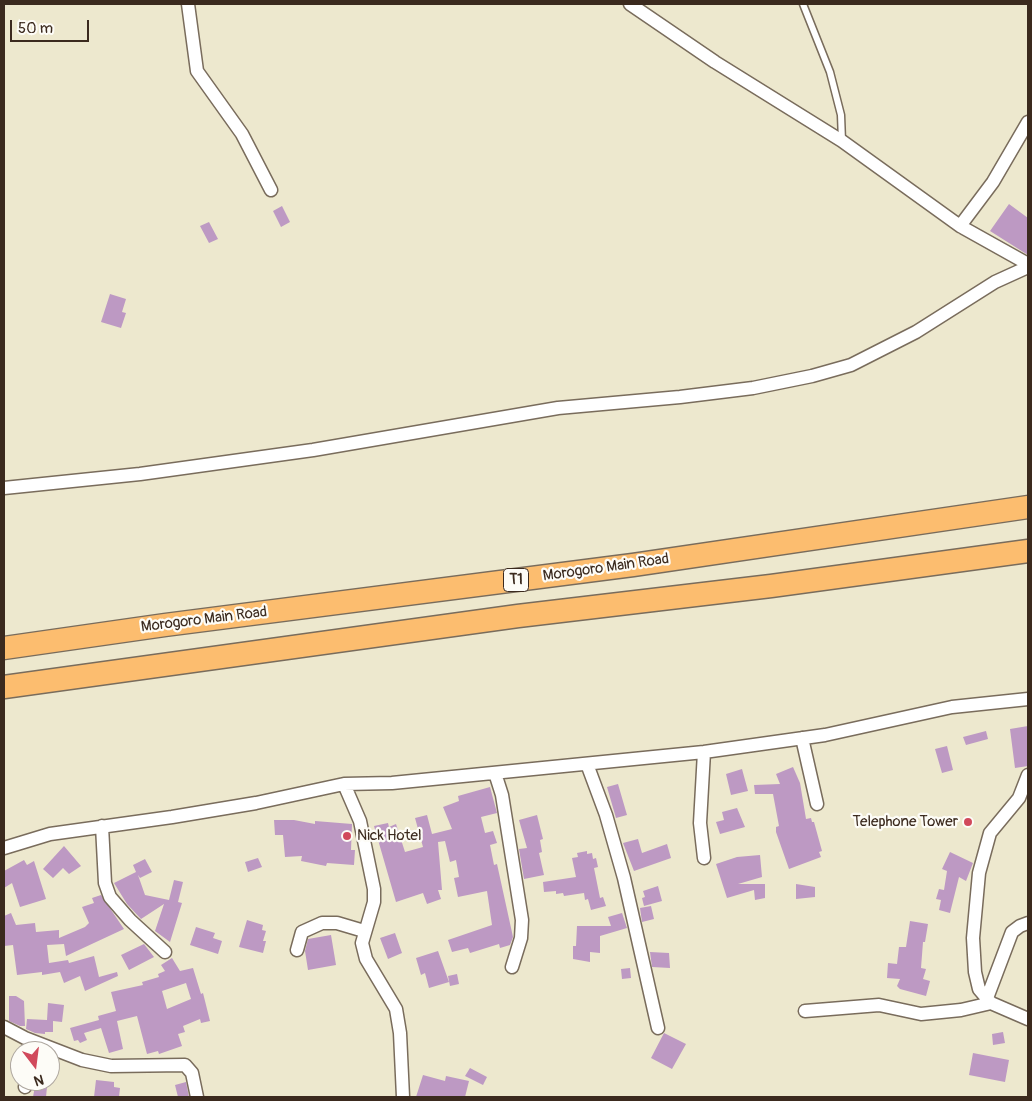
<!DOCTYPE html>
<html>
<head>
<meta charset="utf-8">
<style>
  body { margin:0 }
  #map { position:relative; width:1032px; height:1101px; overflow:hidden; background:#ede8ce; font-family:Pangolin,sans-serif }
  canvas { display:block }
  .frame { position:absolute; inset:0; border:5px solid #3b2a1e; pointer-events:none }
  .north { position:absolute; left:10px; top:1041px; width:50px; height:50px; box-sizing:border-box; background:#fdfcf7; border:1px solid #afa8a0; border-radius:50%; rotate:165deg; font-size:14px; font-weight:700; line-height:20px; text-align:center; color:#3b2a1e }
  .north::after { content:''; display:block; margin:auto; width:18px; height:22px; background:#d1495b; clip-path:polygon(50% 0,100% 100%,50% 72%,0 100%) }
  .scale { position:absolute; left:10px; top:20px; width:79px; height:22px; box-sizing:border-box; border:2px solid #3b2a1e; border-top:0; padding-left:6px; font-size:15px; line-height:18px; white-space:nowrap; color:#3b2a1e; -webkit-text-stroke:4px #fdfcf7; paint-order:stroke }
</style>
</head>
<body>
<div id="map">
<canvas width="1032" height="1101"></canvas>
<div class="frame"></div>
<div class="north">N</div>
<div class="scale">50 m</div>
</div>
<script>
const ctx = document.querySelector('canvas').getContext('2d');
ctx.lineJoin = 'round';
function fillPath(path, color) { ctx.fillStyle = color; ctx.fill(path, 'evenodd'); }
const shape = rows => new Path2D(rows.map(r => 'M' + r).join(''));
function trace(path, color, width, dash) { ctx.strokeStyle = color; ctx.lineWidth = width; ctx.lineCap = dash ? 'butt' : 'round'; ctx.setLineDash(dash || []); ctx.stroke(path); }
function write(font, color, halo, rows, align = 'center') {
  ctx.font = font + ' Pangolin,sans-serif'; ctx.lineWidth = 4.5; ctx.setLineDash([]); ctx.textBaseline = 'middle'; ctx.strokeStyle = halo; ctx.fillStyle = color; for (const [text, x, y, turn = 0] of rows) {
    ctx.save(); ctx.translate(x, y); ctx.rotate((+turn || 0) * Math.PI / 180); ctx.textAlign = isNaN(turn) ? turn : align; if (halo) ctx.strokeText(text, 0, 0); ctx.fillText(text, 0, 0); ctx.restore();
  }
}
fillPath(shape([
  [1009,204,1028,218,1028,255,990,231],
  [282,206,290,222,281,227,273,211],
  [209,222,218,239,209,243,200,226],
  [110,294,126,299,122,312,126,313,121,328,101,322],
  [1028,726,1028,766,1015,768,1010,729],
  [986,731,988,739,966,745,963,737],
  [947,746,953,770,942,773,935,749],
  [793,767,800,783,806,819,811,818,812,822,814,822,822,851,819,852,821,857,789,869,776,832,776,827,779,826,773,794,755,794,754,785,780,784,776,774],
  [742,769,748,791,731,795,726,774],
  [618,784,627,815,616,818,607,787],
  [490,787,497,813,481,817,485,833,493,831,497,843,490,845,494,865,497,864,513,937,510,945,500,948,499,944,470,953,468,948,452,952,448,940,492,925,487,891,458,897,454,878,459,877,456,860,450,862,445,841,438,842,442,890,438,890,441,899,427,904,423,893,396,902,374,826,388,823,389,827,396,824,405,852,423,847,415,818,427,815,432,834,452,829,443,807,459,801,458,796],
  [737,808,745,827,720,834,716,822,724,820,722,812],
  [537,815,543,839,540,840,542,852,539,853,544,875,524,879,519,849,527,848,519,820],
  [274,820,294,820,315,824,315,821,352,824,351,850,355,850,354,865,327,863,326,866,301,861,302,856,285,857,283,835,275,835],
  [638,839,642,853,667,844,671,858,634,871,623,843],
  [64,846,81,866,69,874,63,868,53,878,43,869],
  [587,851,587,854,592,853,593,859,596,858,598,867,594,868,600,898,603,897,606,906,591,910,588,899,585,900,584,893,564,896,563,893,556,894,556,891,544,892,543,882,576,877,572,858,578,857,577,853],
  [950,852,973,863,966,881,959,877,950,913,939,910,941,900,936,899,939,889,944,890,947,871,942,869],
  [760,855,762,877,738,884,765,884,765,898,755,900,754,890,727,898,716,864,737,857],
  [258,858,262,867,248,872,245,862],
  [145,859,152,872,140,878,138,875,145,895,169,900,174,880,183,882,178,902,182,903,170,942,155,931,164,904,141,919,127,904,114,883,136,872,133,865],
  [24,860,27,865,34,861,46,899,20,907,12,883,4,888,4,871],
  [796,884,815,887,815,897,796,899],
  [658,886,662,901,644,906,642,898,645,897,643,891],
  [101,895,124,929,66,956,64,944,47,945,49,963,68,960,69,963,94,956,99,977,117,972,118,976,85,991,80,976,64,983,60,972,42,975,42,972,17,975,13,945,4,946,4,916,11,913,16,925,35,923,36,932,59,930,59,938,85,927,89,923,82,907,94,903,92,898],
  [651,906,654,919,642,922,640,908],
  [622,913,627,928,600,936,600,953,590,952,590,962,573,959,573,946,576,946,577,926,611,926,608,917],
  [247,920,263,925,262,930,266,931,263,941,266,941,263,953,239,947],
  [910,921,928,924,925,942,923,942,921,968,926,969,923,979,930,981,926,996,900,989,897,986,900,979,887,978,888,963,897,964,899,947,906,947],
  [196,927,215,933,213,938,222,941,218,954,190,945],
  [395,933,402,953,388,959,380,938],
  [331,935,336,965,308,970,305,951,308,939],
  [144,944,154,957,129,970,121,955],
  [438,951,449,982,429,988,425,973,421,975,416,958],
  [650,952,669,953,670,968,652,967],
  [172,958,180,971,193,968,201,994,203,993,210,1021,201,1023,200,1019,183,1026,185,1032,178,1034,182,1046,159,1054,158,1051,147,1054,137,1016,117,1021,123,1049,109,1053,101,1028,84,1033,87,1040,80,1043,78,1040,74,1041,70,1028,99,1020,98,1016,116,1011,111,992,143,985,142,982,159,977,158,974,165,971,161,965],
  [186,983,191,999,167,1009,162,991],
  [630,968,631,978,622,979,621,969],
  [457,974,459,984,450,986,448,976],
  [9,996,16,996,24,1001,25,1026,20,1026,9,1021],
  [48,1003,64,1005,62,1022,53,1021,53,1032,45,1032,45,1034,35,1033,26,1029,27,1019,47,1020],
  [1003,1032,1005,1043,993,1045,992,1034],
  [664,1033,686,1044,672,1069,651,1058],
  [973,1053,1009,1060,1005,1082,969,1075],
  [470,1068,487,1077,483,1085,465,1076],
  [423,1075,445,1081,446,1076,469,1081,465,1097,416,1097],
  [96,1080,114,1082,114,1087,120,1088,119,1097,94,1097],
  [186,1082,189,1097,178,1097,175,1085],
  [35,1086,47,1087,46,1097,33,1097]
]), '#bd99c3');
const lane = shape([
  [803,4,830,72,841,115,842,141]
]);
const street = shape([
  [188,4,197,71,242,134,271,190],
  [630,4,715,62,842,141,960,226,1028,264],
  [960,226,993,182,1028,122],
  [4,488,140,474,313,450,558,408,680,397,753,388,812,376,851,365,916,332,995,282,1028,267],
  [802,738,817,804],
  [587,764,606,815,624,878,658,1028],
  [495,773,502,795,522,920,521,938,512,967],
  [1028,775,1019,798,990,833,979,873,973,938,975,972,979,989,991,1003,1028,1019],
  [344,784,360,821,374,889,374,902,362,943,366,959,396,1009,400,1033,403,1097],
  [102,826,105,883,110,897,130,920,165,952],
  [4,848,50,834,172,817,256,803,344,784,392,783,704,752,825,735,952,707,1028,699],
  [704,858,700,823,704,752],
  [297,950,302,932,322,923,337,923,364,931],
  [987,998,1012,932,1020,926,1028,923],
  [805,1011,879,1005,921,1014,961,1010,991,1003],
  [4,1027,25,1038,82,1060,111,1066,185,1065,192,1073,197,1097],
  [25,1087,26,1081]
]);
const highway = shape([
  [4,648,165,625,633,565,1028,507],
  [4,687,518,616,771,586,1028,551]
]);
trace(lane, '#796c5c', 9);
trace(street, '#796c5c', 15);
trace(highway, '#796c5c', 25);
trace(lane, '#fff', 6);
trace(street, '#fff', 12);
trace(highway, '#fcbd6f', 22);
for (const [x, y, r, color] of [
  [968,822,5,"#d1495b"],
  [347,836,5,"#d1495b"]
]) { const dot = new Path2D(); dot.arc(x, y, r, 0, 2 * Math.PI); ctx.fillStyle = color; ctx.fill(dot); trace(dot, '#fdfcf7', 2); }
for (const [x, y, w] of [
  [516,580,25]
]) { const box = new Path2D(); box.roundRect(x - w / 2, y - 11.5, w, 23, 4); ctx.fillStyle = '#fdfcf7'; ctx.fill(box); trace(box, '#3b2a1e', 1); }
write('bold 14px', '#3b2a1e', null, [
  ["T1",516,580]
]);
write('15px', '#3b2a1e', '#fdfcf7', [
  ["Morogoro Main Road",606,568,-8],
  ["Morogoro Main Road",204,620,-7]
]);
write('15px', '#3b2a1e', '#fdfcf7', [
  ["Telephone Tower",958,822],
  ["Nick Hotel",357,836,"left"]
], 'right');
</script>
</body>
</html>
